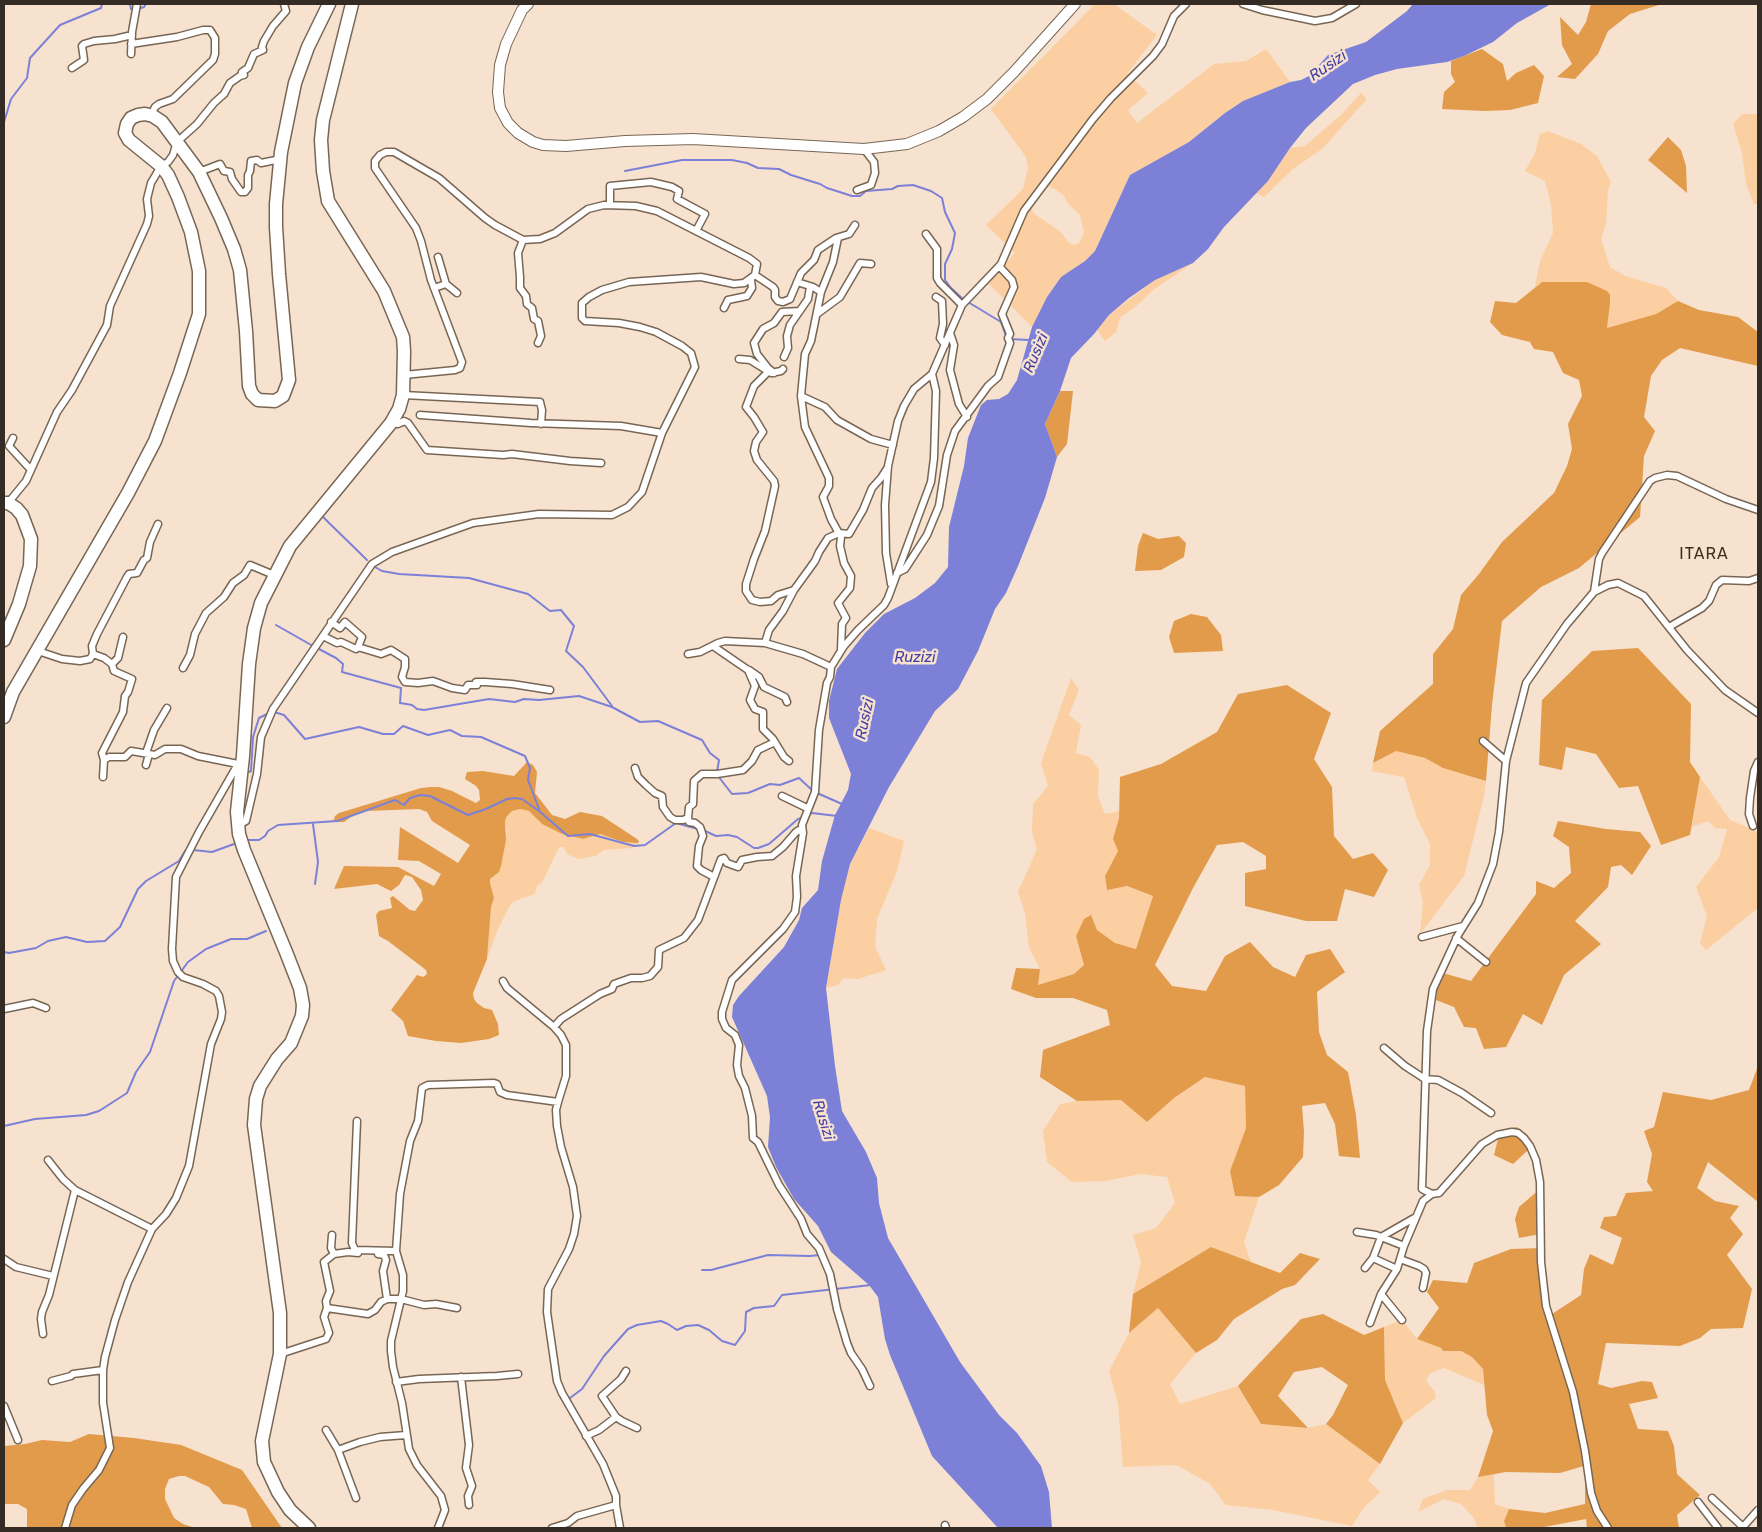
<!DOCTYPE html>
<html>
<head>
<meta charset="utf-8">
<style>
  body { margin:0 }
  #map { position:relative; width:1762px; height:1532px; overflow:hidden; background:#f6e2ce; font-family:Rubik,sans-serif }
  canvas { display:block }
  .frame { position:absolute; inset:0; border:5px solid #332b24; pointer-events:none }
</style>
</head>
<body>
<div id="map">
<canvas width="1762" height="1532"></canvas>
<div class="frame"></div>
</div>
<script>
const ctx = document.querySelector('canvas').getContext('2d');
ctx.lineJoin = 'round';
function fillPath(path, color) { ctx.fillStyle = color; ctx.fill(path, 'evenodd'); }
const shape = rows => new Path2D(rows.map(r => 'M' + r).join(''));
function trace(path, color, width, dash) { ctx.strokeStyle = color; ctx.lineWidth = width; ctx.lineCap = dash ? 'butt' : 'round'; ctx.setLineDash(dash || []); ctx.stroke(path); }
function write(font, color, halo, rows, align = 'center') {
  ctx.font = font + ' Rubik,sans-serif'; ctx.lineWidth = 5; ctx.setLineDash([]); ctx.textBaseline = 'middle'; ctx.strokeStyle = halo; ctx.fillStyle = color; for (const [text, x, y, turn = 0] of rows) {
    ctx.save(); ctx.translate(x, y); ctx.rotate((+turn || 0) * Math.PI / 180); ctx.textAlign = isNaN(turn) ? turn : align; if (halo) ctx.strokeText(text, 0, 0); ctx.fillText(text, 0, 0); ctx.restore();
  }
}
fillPath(shape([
  [1095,4,1114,4,1157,35,1127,74,1148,93,1128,110,1137,123,1214,64,1246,61,1266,49,1290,82,1243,101,1225,113,1189,142,1130,175,1095,251,1085,261,1061,277,1047,297,1032,327,988,283,1015,253,986,225,1023,189,1028,168,1026,157,991,109],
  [1048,187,1055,189,1064,196,1069,205,1080,215,1084,232,1080,242,1074,245,1068,242,1061,232,1033,213,1032,209,1038,197],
  [1361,93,1367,99,1322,149,1293,169,1264,197,1256,193,1268,181,1290,148,1305,146,1342,114],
  [1742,114,1758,114,1758,204,1754,204,1746,184,1742,153,1733,124],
  [1548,131,1581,144,1597,156,1611,182,1608,190,1606,224,1601,239,1610,267,1625,276,1666,288,1678,301,1656,314,1607,328,1610,295,1542,282,1535,287,1540,261,1553,233,1551,205,1545,181,1525,171,1535,153,1540,134],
  [1193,263,1153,290,1136,306,1120,318,1116,332,1105,341,1097,330,1109,315,1155,280],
  [1071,678,1079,690,1069,715,1081,725,1076,753,1090,757,1099,770,1098,796,1105,814,1119,811,1119,818,1113,839,1118,851,1105,876,1107,889,1127,886,1153,896,1136,949,1115,943,1097,930,1091,916,1076,936,1084,965,1074,974,1037,986,1040,969,1029,947,1025,913,1018,892,1037,849,1032,832,1033,804,1048,786,1041,763],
  [1396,751,1425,758,1443,768,1486,781,1484,796,1464,876,1420,934,1423,904,1419,885,1430,865,1430,844,1417,818,1404,777,1372,771,1373,763],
  [1700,777,1730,820,1758,832,1758,908,1706,950,1700,943,1707,916,1696,887,1719,857,1727,829,1715,828,1708,821,1692,827],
  [520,809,529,811,542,824,562,834,583,839,600,834,623,842,638,843,632,848,604,850,596,856,578,859,567,854,564,847,559,847,543,881,537,886,535,894,514,901,510,905,498,929,487,958,491,907,494,898,490,883,490,879,499,872,507,832,505,821,507,816,512,811],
  [869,828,904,841,897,871,877,919,875,946,886,970,858,979,843,978,838,985,826,988,841,900,850,864],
  [1205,1077,1245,1086,1246,1128,1230,1171,1235,1196,1259,1197,1244,1242,1251,1262,1211,1247,1133,1294,1141,1262,1133,1235,1156,1228,1175,1203,1167,1177,1140,1174,1105,1181,1072,1182,1047,1162,1043,1131,1060,1104,1077,1101,1121,1099,1147,1122,1174,1098],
  [1158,1308,1196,1353,1170,1384,1180,1404,1238,1386,1261,1424,1308,1428,1326,1424,1380,1464,1368,1480,1380,1492,1363,1509,1352,1526,1273,1510,1226,1505,1209,1483,1176,1465,1123,1467,1118,1404,1109,1371,1129,1333],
  [1402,1320,1417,1339,1441,1348,1443,1351,1461,1351,1472,1356,1483,1369,1484,1385,1444,1368,1430,1373,1426,1380,1434,1391,1436,1398,1403,1423,1385,1380,1384,1327],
  [1494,1474,1495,1504,1509,1509,1504,1521,1506,1528,1478,1528,1473,1517,1461,1504,1444,1499,1418,1512,1423,1499,1447,1490,1470,1490,1478,1477]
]), '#fccfa2');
fillPath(shape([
  [1591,4,1662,4,1630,14,1608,31,1598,54,1575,79,1557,77,1572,64,1562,45,1560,17,1578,35,1586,22],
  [1482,49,1503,64,1507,81,1516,73,1534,65,1544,76,1538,103,1510,110,1485,111,1442,109,1444,92,1455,82,1451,74,1451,61],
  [1668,137,1681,150,1686,166,1687,193,1648,160],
  [1542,282,1587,282,1607,291,1610,295,1610,303,1607,328,1656,314,1678,301,1699,310,1738,317,1758,332,1758,366,1680,348,1662,360,1651,376,1644,417,1655,431,1644,456,1640,517,1579,568,1541,587,1502,621,1492,705,1486,781,1443,768,1425,758,1396,751,1373,763,1380,731,1433,684,1433,654,1453,629,1461,595,1479,574,1502,542,1554,493,1567,466,1572,449,1568,424,1582,396,1579,380,1563,373,1553,352,1534,349,1530,342,1502,335,1490,322,1495,301,1516,303],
  [1060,391,1073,391,1067,444,1057,457,1045,424],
  [1143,533,1158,539,1179,536,1186,543,1184,557,1161,570,1135,571,1138,546],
  [1191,614,1207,617,1221,635,1223,651,1174,653,1169,637,1174,621],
  [1638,648,1691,704,1690,762,1700,777,1690,835,1661,845,1638,786,1619,788,1596,754,1566,747,1562,770,1539,765,1542,700,1592,651],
  [1287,685,1331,713,1314,759,1332,787,1334,836,1353,859,1373,853,1388,870,1374,897,1345,889,1337,921,1306,921,1245,906,1245,873,1266,869,1266,856,1243,842,1217,845,1193,888,1155,965,1172,986,1206,991,1225,956,1250,942,1273,967,1295,977,1306,955,1330,949,1345,972,1317,992,1319,1032,1327,1055,1348,1072,1356,1115,1360,1158,1339,1156,1335,1124,1325,1103,1302,1106,1304,1132,1303,1157,1279,1185,1259,1197,1235,1196,1230,1171,1246,1128,1245,1086,1205,1077,1174,1098,1147,1122,1121,1100,1077,1101,1040,1077,1043,1050,1110,1025,1107,1010,1073,998,1036,998,1011,989,1016,968,1040,969,1038,985,1074,974,1084,965,1076,936,1084,919,1091,915,1097,930,1115,943,1136,949,1153,896,1127,886,1107,890,1105,876,1118,851,1113,839,1119,818,1120,777,1161,764,1217,732,1238,694],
  [527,762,533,765,537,772,535,793,552,815,565,819,580,812,602,816,637,839,639,841,638,843,623,842,600,834,583,839,562,834,542,824,529,811,520,809,512,811,507,816,505,821,506,840,501,866,499,872,490,879,490,883,494,898,491,907,487,959,473,993,474,999,477,1003,484,1008,492,1010,498,1024,499,1035,489,1039,461,1043,436,1041,408,1036,403,1021,391,1010,417,975,423,977,427,974,426,970,388,941,379,936,376,915,379,911,392,908,390,898,393,896,410,910,415,911,423,900,421,890,412,877,405,875,399,885,391,891,377,884,334,889,344,866,398,867,434,886,441,874,419,861,398,860,400,827,458,863,470,845,432,821,427,812,419,809,367,811,352,816,344,822,333,822,335,816,339,813,421,788,431,787,439,787,452,791,476,803,480,800,479,790,476,786,465,779,467,772,483,771,514,776],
  [1558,821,1606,829,1640,832,1651,846,1632,875,1621,865,1611,867,1608,887,1575,921,1601,944,1564,975,1542,1025,1523,1014,1506,1047,1484,1049,1476,1028,1464,1027,1454,1007,1436,1000,1439,972,1471,981,1536,894,1536,881,1554,888,1571,873,1569,847,1553,836],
  [1758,1066,1758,1202,1708,1162,1697,1188,1715,1201,1739,1206,1730,1218,1743,1234,1727,1255,1752,1289,1743,1328,1711,1329,1700,1338,1680,1346,1606,1343,1598,1384,1611,1388,1642,1381,1652,1382,1658,1398,1629,1404,1638,1429,1668,1431,1674,1446,1677,1474,1700,1495,1677,1515,1679,1528,1587,1528,1586,1519,1539,1528,1506,1528,1504,1521,1509,1509,1545,1513,1585,1504,1585,1487,1587,1465,1560,1473,1506,1472,1478,1477,1493,1431,1487,1415,1483,1369,1472,1357,1461,1351,1443,1351,1441,1348,1417,1339,1439,1308,1427,1292,1433,1280,1467,1283,1474,1263,1511,1249,1541,1248,1549,1316,1581,1295,1584,1269,1590,1254,1613,1265,1622,1238,1600,1228,1604,1217,1616,1216,1626,1193,1653,1191,1647,1182,1652,1154,1644,1131,1654,1127,1663,1092,1711,1100,1749,1090],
  [1517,1127,1525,1135,1534,1149,1527,1151,1513,1164,1494,1155,1500,1131],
  [1541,1188,1540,1234,1519,1238,1515,1219,1519,1207],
  [1211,1247,1280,1273,1300,1253,1320,1259,1295,1285,1282,1289,1234,1319,1217,1340,1196,1353,1158,1308,1129,1333,1133,1294],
  [1323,1314,1364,1335,1384,1327,1385,1380,1403,1423,1380,1464,1326,1424,1333,1415,1348,1385,1322,1367,1294,1372,1278,1396,1308,1428,1261,1424,1238,1386,1301,1319],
  [89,1434,134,1438,181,1445,242,1470,282,1528,252,1528,246,1509,234,1505,223,1504,209,1487,185,1476,179,1476,169,1479,165,1489,165,1499,174,1518,183,1524,195,1528,27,1528,27,1509,18,1504,4,1504,4,1446,25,1444,42,1440,70,1442]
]), '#e29b4b');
fillPath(shape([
  [1413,4,1551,4,1517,23,1493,42,1464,56,1447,62,1397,69,1375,75,1353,84,1306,128,1290,148,1268,181,1224,227,1208,249,1193,263,1155,280,1129,298,1109,315,1094,334,1071,358,1060,391,1045,424,1057,457,1045,498,1018,566,1006,593,995,609,978,651,958,689,935,711,889,787,850,864,841,900,826,988,835,1066,842,1111,866,1152,877,1178,879,1203,888,1238,960,1362,999,1415,1017,1433,1041,1466,1049,1492,1052,1528,998,1528,932,1456,890,1355,885,1339,878,1297,869,1285,831,1252,818,1226,794,1199,776,1167,768,1147,770,1117,767,1096,732,1017,733,1005,739,996,784,947,799,920,802,908,818,890,822,861,835,815,848,790,851,774,829,718,829,701,837,669,865,633,884,614,915,598,935,583,948,567,949,527,964,466,968,438,981,405,987,400,999,399,1008,394,1017,380,1032,327,1047,297,1061,277,1085,261,1095,251,1130,175,1189,142,1225,113,1243,101,1290,82,1301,80,1309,76,1328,55,1366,42,1407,11]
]), '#7c81d7');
trace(shape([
  [130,4,131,9,133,9],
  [138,9,144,7,146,4],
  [4,122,11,99,27,78,30,58,60,25,101,8,102,4],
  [625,171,682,160,732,160,747,163,758,168,779,169,791,175,820,184,827,188,852,196,860,196,866,191,892,189,898,186,913,185,931,191,942,198,945,212,955,233,952,249,945,264,945,280,951,288,964,300],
  [968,302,1001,322,1006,336],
  [1009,339,1029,340],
  [322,516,367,560],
  [375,567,382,571,399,574,469,578,528,594,550,611,561,610,574,626,566,651,583,667,612,706],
  [276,625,313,646],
  [317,648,336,658,343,664,342,672,401,688,400,703,412,705,417,709,424,710,489,699,515,702,524,699,539,700,579,696,612,707,640,722,658,721,702,740,710,753,719,760,717,772],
  [274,712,284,715,305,739,359,727,383,734,394,734,403,726,428,735,450,730,462,736,481,737,525,756,530,768,528,780,539,809],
  [249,772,251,771,253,737,259,718,269,713],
  [718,776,732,794,748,793,770,784,780,785,799,778,813,791],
  [817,793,842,804],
  [809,815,812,813,837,816],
  [313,824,318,862,315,884],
  [703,830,716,836,728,835,737,837,754,848,758,848,769,844,798,819,802,818],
  [248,840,259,840,265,836,268,831,278,825,337,821,395,800,404,805,410,798,420,795,430,796,468,815,486,809,507,799,515,798,522,799,539,811,568,836,590,834,634,846,645,845,676,823,698,829],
  [193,850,212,852,234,844],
  [4,952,9,953,36,948,48,941,66,937,87,942,105,941,120,927,138,889,146,881,179,861,185,851,188,849],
  [4,1126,35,1119,86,1115,99,1111,127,1093,136,1072,150,1052,174,981,188,962,206,949,231,939,247,939,266,931],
  [702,1270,711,1270,768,1255,810,1256,820,1255],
  [570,1398,582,1389,604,1356,628,1329,637,1325,661,1321,668,1324,677,1330,686,1326,698,1325,709,1330,722,1341,735,1345,745,1331,746,1312,754,1308,774,1306,782,1295,871,1285]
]), '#7c81d7', 2);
const street = shape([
  [1243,4,1262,10,1315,21,1332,18,1356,4],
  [131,44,177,37,203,30,210,30,215,38,215,54,213,60,173,99,159,104,155,107,151,115],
  [131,54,132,32,137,4],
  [72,68,84,60,82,46,84,44,94,41,115,39,132,35],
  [199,172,220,164,224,171,230,172,232,179,241,192,245,192,248,188,248,175,250,171,251,161,257,160,261,163,276,160,281,161],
  [857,190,871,185,875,173,874,162,864,149],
  [610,205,610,186,651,182,672,187,679,191,677,199,705,214,696,231],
  [926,234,937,249,937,278,940,283,962,305],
  [523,240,518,253,520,277,520,288,526,296,527,304,532,308,534,319,538,321,541,336,538,343],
  [438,257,446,284],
  [755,275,773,287,775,290,775,297,778,301,783,302,790,299,801,273,814,260,818,250,836,238,849,234,855,225],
  [797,282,813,287,821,292,811,341,805,354,801,396,805,427,829,478,829,486,823,497,831,519,841,537,840,546,844,563,851,576,850,588,838,603,846,618,842,624,841,649],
  [434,288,446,284,457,293],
  [821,292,833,262,838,238],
  [936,297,942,301,943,324,940,338,945,345],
  [724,308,728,300,747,296,752,288,751,280],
  [817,314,840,297,860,263,871,264],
  [950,333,954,345,950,370,959,404,967,417],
  [784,357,788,348,787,336,790,325,808,299,810,287],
  [739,359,750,360,771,373,781,371,783,369],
  [768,372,754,386,746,407,754,417,763,432,756,442,754,451,757,460,774,481,775,486,765,531,754,559,746,584,746,591,752,600,760,602,771,601,778,595,794,590],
  [774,373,768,368,757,354,754,343,763,329,774,323,782,312,799,311],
  [403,395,540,402,542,410,541,424],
  [801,396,825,407,837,420,871,439,893,445],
  [420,415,531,423,621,426,662,433],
  [391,423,398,424,404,421,408,423,427,450,503,455,512,454,570,461,601,463],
  [13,438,9,446,31,470],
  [8,503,26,481,57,412,72,390,107,325,110,306,147,224,149,216,147,199,151,183,161,166,168,162,173,155,177,142,197,124,214,103,224,94,230,83,240,76,244,75,242,72,248,68,254,54,263,50,262,47,264,41,273,26,286,11,284,4],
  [897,573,905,569,927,535,939,506,947,455,955,431,988,386,998,377,1010,343,1008,338,1010,334,1002,314,1014,287,1012,280,999,266],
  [891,584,886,553,885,505,888,466,898,421,904,406,914,389,932,374,962,305,1001,264,1024,211,1093,119,1111,98,1153,56,1162,44,1174,16,1186,4],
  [1594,592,1599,559,1602,553,1650,481,1655,478,1667,475,1677,476,1726,499,1758,510],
  [331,622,340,628,345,622,362,637,358,647,381,654,391,650,405,659,405,667,402,677,405,682,418,683,433,681,452,688,465,690,468,685,477,685,476,682,485,682,512,684,550,690],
  [1669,627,1702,608,1709,601,1716,585,1722,580,1749,581,1758,578],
  [323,636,337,643,341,642,356,649,358,647],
  [765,643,803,654,831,667],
  [713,646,748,670,755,686,750,700,755,709,763,712,763,729,773,739,784,757,789,761],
  [38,651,62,659,80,661,90,659,93,654,92,646,97,634,127,577,129,574,137,573,144,560,147,558,150,542,158,524],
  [93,654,104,658,112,664,114,671,132,679,128,692,125,696,123,712,102,753,104,760],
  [688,654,700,652,718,643,725,641,765,643,769,630,783,611,794,590,815,561,819,552,828,538,839,533,849,534,863,510,872,488,881,478,888,467],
  [112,664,118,658,123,637],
  [183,668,190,655,195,634,206,613,224,597,233,583,244,575,250,565,274,575],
  [749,670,759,677,764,687,785,697,787,702],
  [1483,741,1506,761],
  [146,753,154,730,167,708],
  [146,765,149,754],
  [635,768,638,777,646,785,655,793,662,796,663,807,670,817,675,820,683,820,688,818],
  [103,777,104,760,109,757,125,757,131,751,155,755,165,749,181,749,198,756,238,764],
  [782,796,807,808],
  [239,825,246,821,257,774,261,737,273,709,372,564,392,552,473,523,539,514,612,515,628,507,642,492,662,433,695,367,691,353,682,346,656,332,640,327,619,323,585,321,582,318,582,303,589,297,602,290,629,282,701,277,734,284,744,283,755,275,757,264,749,258,657,211,636,206,604,205,588,209,555,233,540,239,523,240,495,225,485,218,439,178,394,152,386,152,380,155,375,161,375,168,416,228,421,241,431,280,462,362,460,368,455,370,404,375],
  [1753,826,1749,814,1750,798,1754,771,1758,762],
  [714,877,701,870,697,866,699,846,703,836,700,827,695,823,689,822,688,818,689,807,693,804,694,781,702,774,717,774,743,770,752,761,758,750,775,742],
  [1422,937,1463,926],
  [1456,938,1486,962],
  [503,981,507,988,554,1027,561,1035,566,1045,566,1076,558,1102,556,1110,557,1126,561,1147,573,1187,577,1216,574,1234,569,1249,548,1289,547,1312,557,1381,562,1393,603,1464,616,1496,616,1505,620,1528],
  [4,1009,33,1003,46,1008],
  [554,1027,561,1019,600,994,612,989,614,984,631,978,642,978,650,976,658,967,659,950,684,938,698,920,721,859,724,858,727,863,738,867,742,860,757,857,772,856,783,847,796,832,799,830,803,833],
  [1384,1048,1405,1066,1425,1079,1438,1080,1462,1093,1491,1113],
  [357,1121,352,1243,355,1250,396,1251],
  [48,1160,63,1179,75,1190,152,1229],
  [1357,1232,1376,1235,1404,1246],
  [332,1235,331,1248,334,1254,348,1252,358,1253],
  [378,1254,384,1255,386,1260,383,1271,387,1299],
  [1373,1258,1397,1269],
  [4,1259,16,1267,53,1276],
  [1400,1259,1419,1266,1424,1269,1426,1273,1423,1288],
  [1365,1268,1373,1258,1381,1237,1416,1217],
  [1381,1294,1402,1320],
  [327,1308,326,1301,330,1291,324,1262,334,1254],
  [1370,1323,1381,1294,1397,1269,1404,1246,1423,1201,1432,1194],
  [43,1334,41,1319,42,1312,49,1295,75,1190],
  [280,1354,326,1339,329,1333,324,1317,327,1308,368,1314,375,1310,381,1302,387,1299,401,1299,424,1305,436,1304,457,1308],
  [626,1371,621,1379,602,1396,616,1417,622,1421,637,1428],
  [461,1377,469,1445,466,1468,472,1486,468,1496,469,1505],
  [52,1381,71,1376,73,1374,103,1370],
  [396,1382,419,1379,497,1376,518,1374],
  [870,1386,862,1369,851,1353,847,1343,837,1309,830,1274,819,1248,807,1234,801,1219,779,1185,758,1142,753,1138,752,1116,745,1088,739,1076,737,1065,739,1045,735,1035,726,1028,722,1019,722,1012,732,980,783,929,795,912,797,897,796,876,803,833,802,825,815,792,819,730,827,683,830,677,831,667,844,646,858,630,884,605,888,598,931,482,934,458,936,391,932,374],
  [4,1406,18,1440],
  [326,1430,338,1450,356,1498],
  [586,1436,599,1430,616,1417],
  [338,1450,360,1442,380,1437,406,1435],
  [1712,1498,1743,1527],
  [1698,1502,1718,1528],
  [945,1525,946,1528],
  [65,1528,72,1505,83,1489,99,1470,110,1448,103,1403,103,1370,105,1357,115,1320,128,1282,152,1229,166,1214,176,1198,189,1166,211,1044,221,1019,222,1012,219,996,216,991,203,984,183,977,178,972,173,961,172,949,176,877,199,832,238,764],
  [438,1528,445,1510,441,1496,417,1465,409,1449,402,1403,393,1367,391,1351,391,1341,403,1291,403,1275,396,1251,400,1194,410,1141,418,1121,422,1088,428,1085,494,1083,497,1084,500,1092,507,1095,558,1102],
  [552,1528,568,1523,577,1516,616,1505],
  [1608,1528,1597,1511,1591,1493,1585,1451,1573,1392,1546,1306,1541,1262,1540,1182,1536,1160,1530,1146,1524,1138,1518,1133,1512,1132,1497,1135,1482,1144,1439,1193,1432,1194,1422,1189,1427,1031,1433,989,1458,935,1478,903,1493,864,1499,832,1506,761,1526,683,1567,624,1594,592,1608,585,1618,583,1644,596,1687,650,1725,690,1758,713],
  [1742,1528,1758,1510]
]);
const primary = shape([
  [528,4,522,10,506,44,500,65,498,92,500,108,508,123,518,133,533,142,543,145,566,146,625,141,693,139,864,149,907,144,939,131,963,117,987,99,1014,72,1075,4]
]);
const highway = shape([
  [4,503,8,503,16,508,22,515,31,539,30,566,19,604,4,640],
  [4,717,13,692,128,493,155,441,180,373,199,314,199,271,191,232,178,197,168,175,161,166,129,140,125,133,127,124,131,118,138,115,145,114,153,116,162,122,199,172,221,218,234,249,240,270,246,331,249,386,252,394,258,400,275,401,283,396,289,380,279,274,276,227,276,204,281,152,295,83,308,47,329,4],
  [309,1528,290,1510,278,1492,264,1462,262,1441,280,1354,280,1313,254,1125,256,1099,260,1086,277,1059,291,1043,302,1016,303,1005,300,988,286,952,244,850,239,834,237,812,243,756,249,664,254,628,261,603,290,546,391,423,399,409,403,395,404,351,403,337,384,291,328,201,323,171,321,140,323,120,352,4]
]);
trace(street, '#786655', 9);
trace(primary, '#786655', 12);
trace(highway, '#786655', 15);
trace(street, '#fff', 6);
trace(primary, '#fff', 10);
trace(highway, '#fff', 12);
write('italic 15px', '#433ea3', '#f6e2ce', [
  ["Rusizi",1328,66,-34],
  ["Rusizi",1036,353,-67],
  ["Ruzizi",915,658],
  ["Rusizi",865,719,-78],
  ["Rusizi",823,1120,73]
]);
ctx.letterSpacing = '1px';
write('16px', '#3b2c1c', '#f6e2ce', [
  ["ITARA",1704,554]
]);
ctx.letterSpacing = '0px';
</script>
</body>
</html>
